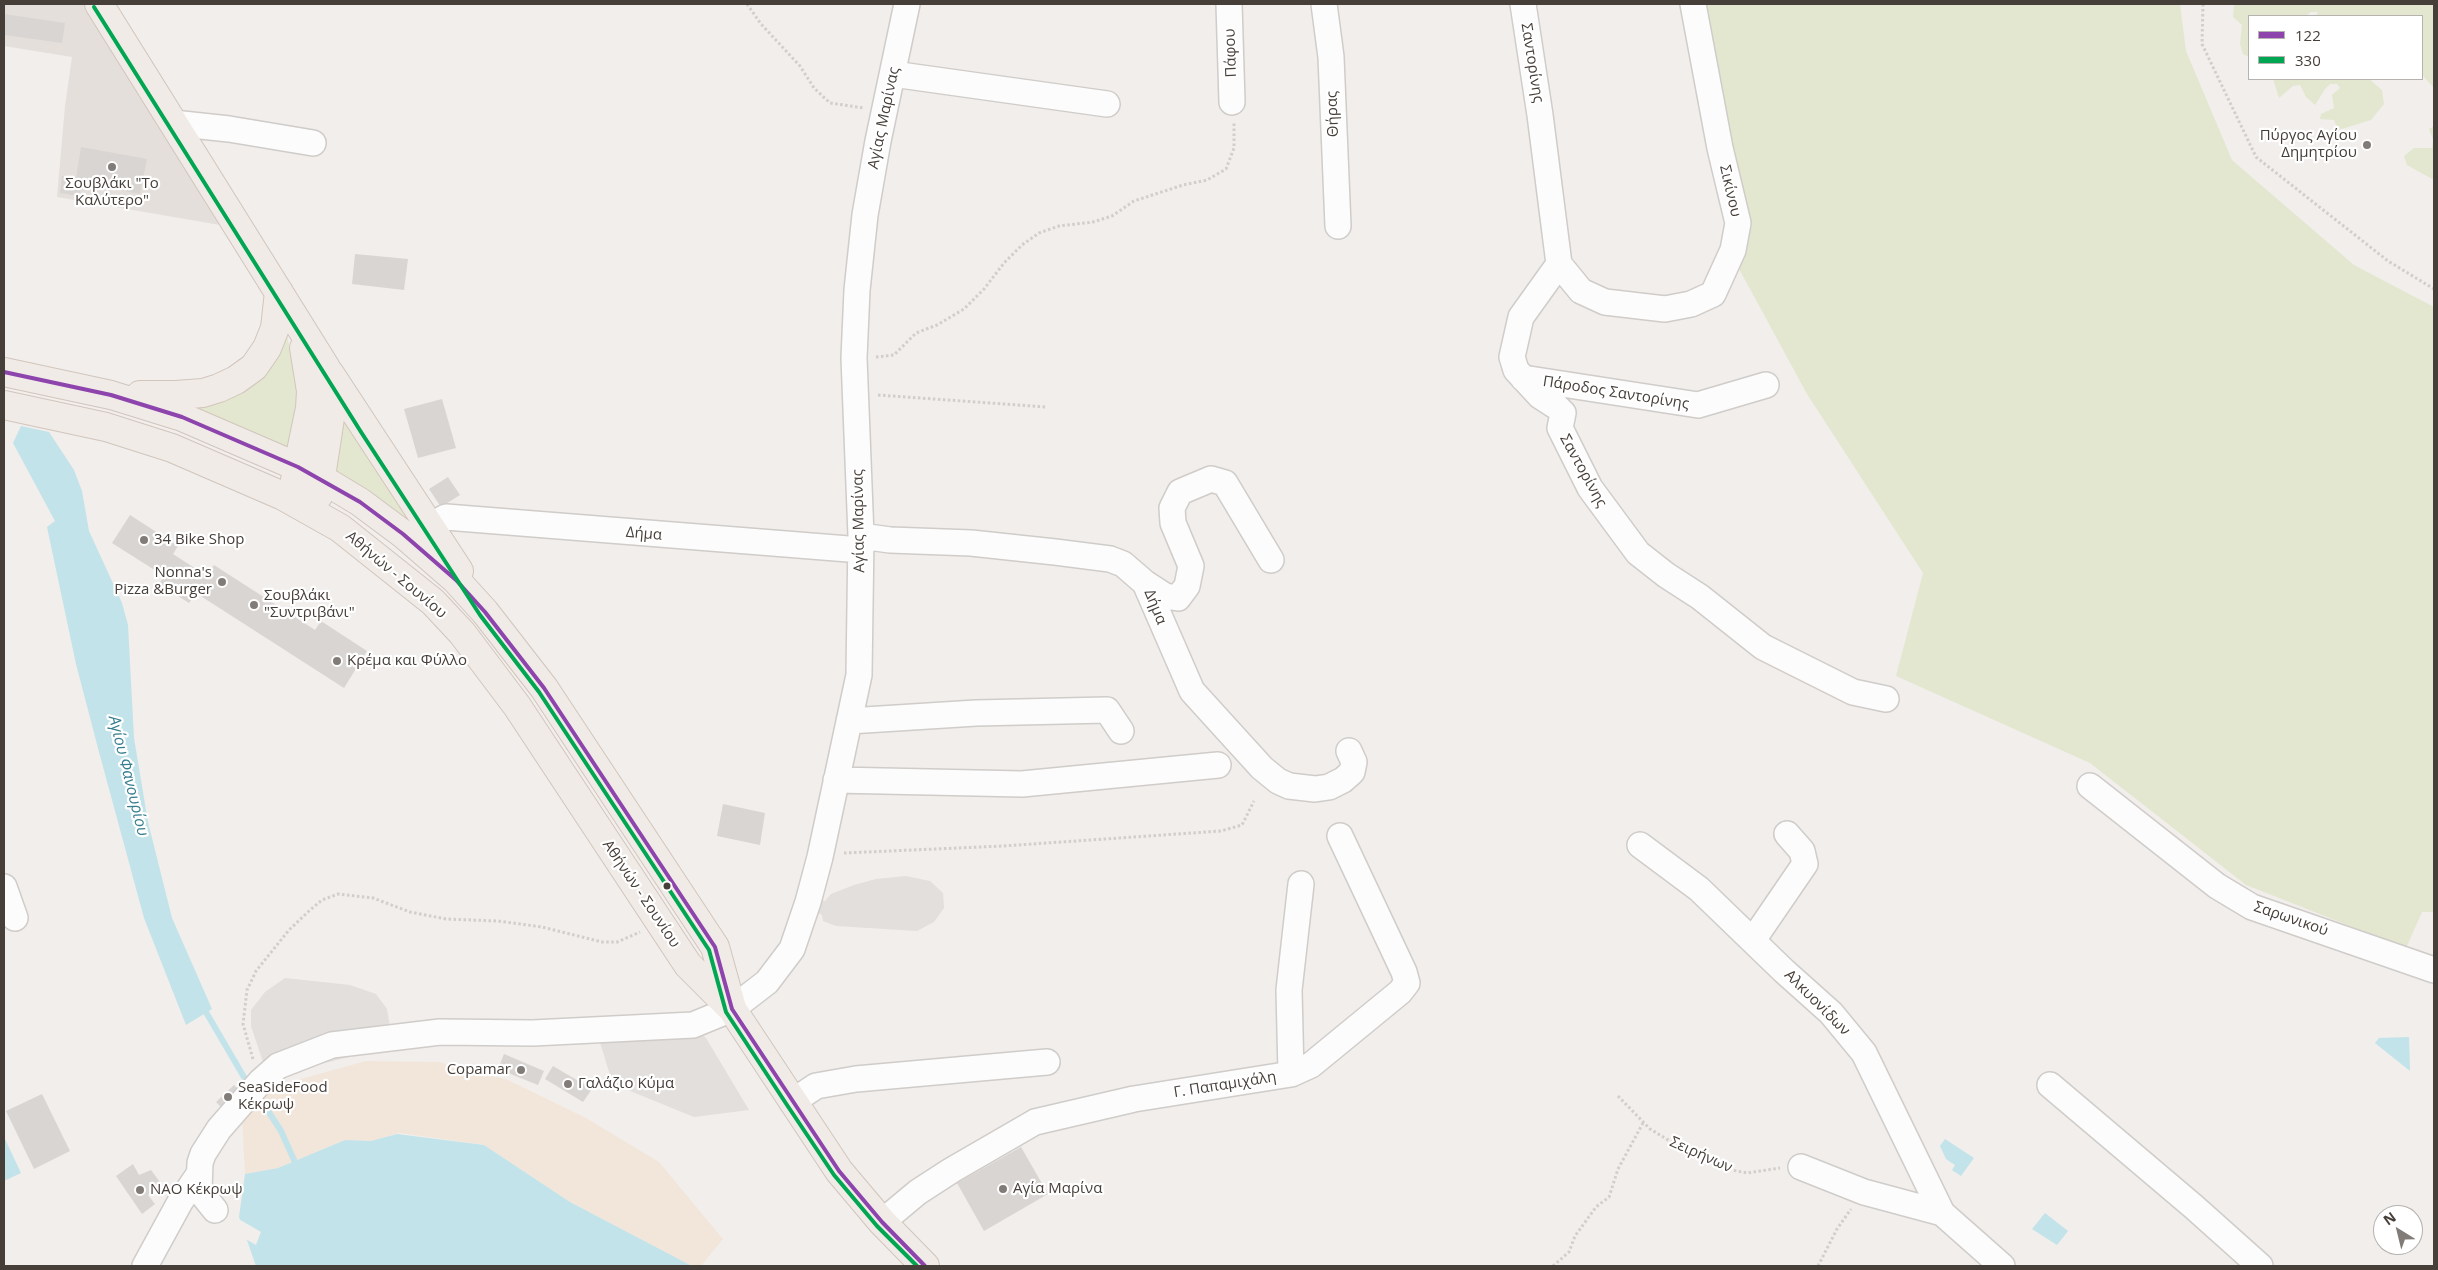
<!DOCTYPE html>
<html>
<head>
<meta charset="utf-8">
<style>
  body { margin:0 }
  #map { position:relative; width:2438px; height:1270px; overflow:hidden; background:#f1eeec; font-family:"Open Sans",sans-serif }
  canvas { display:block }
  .frame { position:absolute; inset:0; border:5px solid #463e39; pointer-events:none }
  .legend { position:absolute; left:2248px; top:15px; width:175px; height:65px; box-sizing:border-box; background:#fff; border:1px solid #b5b2b0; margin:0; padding:6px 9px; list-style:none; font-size:15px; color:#463e39 }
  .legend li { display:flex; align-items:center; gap:10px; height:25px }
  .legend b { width:25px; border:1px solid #b5b2b0 }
  .north { position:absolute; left:2373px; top:1205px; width:50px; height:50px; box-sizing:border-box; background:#fff; border:1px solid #b5b2b0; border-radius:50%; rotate:324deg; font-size:14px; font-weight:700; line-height:20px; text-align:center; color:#463e39 }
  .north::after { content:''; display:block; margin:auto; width:18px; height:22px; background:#827c78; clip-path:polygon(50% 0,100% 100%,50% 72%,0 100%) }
</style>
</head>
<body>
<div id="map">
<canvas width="2438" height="1270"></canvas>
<div class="frame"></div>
<ul class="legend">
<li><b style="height:6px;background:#8e44ad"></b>122</li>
<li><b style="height:6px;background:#00a651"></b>330</li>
</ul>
<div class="north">N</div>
</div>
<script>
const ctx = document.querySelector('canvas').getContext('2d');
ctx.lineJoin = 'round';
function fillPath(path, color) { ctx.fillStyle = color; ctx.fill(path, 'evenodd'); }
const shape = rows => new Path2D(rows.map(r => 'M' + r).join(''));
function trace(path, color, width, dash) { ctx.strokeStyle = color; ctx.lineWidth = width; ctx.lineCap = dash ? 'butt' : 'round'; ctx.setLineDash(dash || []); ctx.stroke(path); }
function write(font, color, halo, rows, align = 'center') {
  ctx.font = font + ' "Open Sans",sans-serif'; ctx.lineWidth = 4.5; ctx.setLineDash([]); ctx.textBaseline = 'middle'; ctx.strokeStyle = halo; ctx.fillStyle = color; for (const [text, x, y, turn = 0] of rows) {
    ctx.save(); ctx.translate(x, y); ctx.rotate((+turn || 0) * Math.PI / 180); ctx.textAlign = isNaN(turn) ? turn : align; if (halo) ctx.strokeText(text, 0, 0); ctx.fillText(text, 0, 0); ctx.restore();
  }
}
fillPath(shape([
  [4,4,86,4,226,226,57,197,65,106,72,57,4,46]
]), '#e4dfdb');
fillPath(shape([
  [1703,4,2180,4,2186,51,2232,160,2354,265,2434,307,2434,912,2422,912,2406,948,2246,885,2090,763,1896,676,1923,573,1807,394,1738,267],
  [2234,4,2434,4,2434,88,2422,75,2422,16,2316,16,2318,12,2311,12,2306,16,2249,16,2249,57,2243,54,2240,44,2242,25,2233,17],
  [2273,79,2369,79,2382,90,2384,104,2371,120,2338,130,2334,120,2320,119,2321,114,2334,108,2332,95,2340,88,2337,84,2330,84,2325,89,2315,105,2306,97,2300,85,2293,86,2279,98],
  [2434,126,2434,180,2407,165,2404,156,2414,148,2432,148,2433,140,2429,129],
  [285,329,297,375,299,407,296,454,167,403,207,402],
  [339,400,423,541,328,472]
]), '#e4e7cf');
fillPath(shape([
  [366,1061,439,1062,508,1080,586,1118,659,1162,723,1239,701,1266,692,1266,570,1202,484,1145,400,1133,371,1141,345,1140,278,1168,245,1174,242,1116,279,1085]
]), '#f2e6da');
fillPath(shape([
  [906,876,930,881,943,893,944,908,934,922,917,931,836,926,823,921,822,915,814,910,817,898,825,901,831,894,854,885,876,879],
  [285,978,350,985,376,994,387,1009,394,1051,357,1055,268,1077,251,1026,251,1010,265,992],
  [698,1031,706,1038,749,1110,694,1117,618,1086,610,1075,599,1039]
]), '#e2dfdd');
fillPath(shape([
  [21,426,49,432,74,470,82,491,89,531,122,603,128,625,134,738,148,822,172,918,212,1009,186,1025,144,918,99,752,76,664,47,527,55,521,13,443],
  [2409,1037,2410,1071,2375,1043,2379,1038],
  [397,1134,484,1145,570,1202,692,1266,256,1266,239,1217,245,1174,278,1168,345,1140,371,1141],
  [4,1137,21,1173,4,1181],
  [1945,1139,1974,1158,1961,1176,1952,1170,1955,1165,1946,1159,1940,1146],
  [2045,1213,2068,1231,2057,1245,2032,1229]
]), '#c2e3e9');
fillPath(shape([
  [237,1218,261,1232,256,1245,244,1238]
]), '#f1eeec');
trace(shape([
  [203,1007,248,1084],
  [261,1100,281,1131,294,1160]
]), '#c2e3e9', 6);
fillPath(shape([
  [4,14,65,23,62,43,4,35],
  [81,147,147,159,140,194,82,183,79,196,60,193,62,176,76,178],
  [355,254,408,259,404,290,352,284],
  [442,399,456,448,418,458,404,409],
  [448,477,460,495,441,507,429,489],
  [130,515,178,546,173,554,207,576,214,565,315,630,321,621,367,651,344,688,196,593,189,603,159,584,164,576,112,543],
  [723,804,765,813,760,845,717,836],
  [504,1054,544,1071,538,1085,498,1069],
  [553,1066,592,1089,583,1102,545,1079],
  [234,1085,240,1091,223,1109,216,1102],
  [42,1094,70,1151,34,1169,6,1111],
  [1021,1147,1048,1194,984,1231,957,1183],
  [133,1164,139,1175,151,1170,163,1186,148,1195,155,1204,142,1214,116,1176]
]), '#d9d5d3');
const minor = shape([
  [1229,4,1232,102],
  [1324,4,1331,57,1338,226],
  [1523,4,1540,115,1559,264,1521,317,1512,357,1516,370,1540,396,1557,407,1563,413,1560,428,1590,488,1638,553,1666,575,1700,597,1763,647,1853,692,1886,699],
  [893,74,1107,104],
  [173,123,229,129,313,143],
  [1559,264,1581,291,1605,302,1665,309,1691,304,1713,294,1733,250,1738,223,1720,148,1693,4],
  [1523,378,1698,405,1766,385],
  [430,526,446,517,861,550],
  [861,536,890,540,971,543,1055,552,1110,559,1123,564,1145,583,1192,691,1262,768,1278,781,1289,786,1315,789,1329,787,1343,780,1352,772,1354,762,1349,751],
  [1145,583,1165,596,1178,598,1187,586,1191,566,1173,523,1172,508,1180,492,1211,479,1225,483,1271,560],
  [849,721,976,713,1107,710,1121,731],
  [836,780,1022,784,1218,765],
  [2090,786,2217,886,2252,907,2434,970],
  [1640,845,1699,889,1784,971,1831,1013,1864,1053,1942,1213,2002,1266],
  [4,887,15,918],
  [1753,940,1805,864,1802,851,1787,834],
  [1291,1074,1289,990,1301,884],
  [2050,1085,2194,1207,2260,1266],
  [792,1102,816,1086,856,1079,1047,1062],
  [1801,1167,1864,1192,1942,1213],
  [215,1210,199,1190,200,1163,203,1154,219,1129,261,1081,278,1066,332,1045,440,1032,533,1033,693,1025,732,1009,767,982,792,949,808,902,820,857,859,675,861,536,854,358,857,290,865,215,878,141,907,4],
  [882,1222,918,1192,952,1170,1035,1122,1134,1099,1291,1074,1311,1065,1400,992,1407,983,1404,972,1340,836],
  [145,1266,180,1202,199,1174]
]);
const major = shape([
  [99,4,326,368,332,405,318,496],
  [4,372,111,395,182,417,298,467,322,479,360,502,403,534,456,580,485,612,544,688,715,947,732,1008],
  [330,374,459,571],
  [140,395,176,395,203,393,219,388,236,380,254,367,267,348,275,328,279,292],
  [4,405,106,427,172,448,283,496,340,528,433,602,462,633,517,706,688,965,732,1009,839,1171,882,1222,925,1266],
  [294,485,310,408,311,391,304,348]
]);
trace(minor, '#cfccc9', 28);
trace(major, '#d1c5bc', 30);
trace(shape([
  [747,4,761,24,800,66,814,88,830,103,864,108],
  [2203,4,2202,44,2256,157,2388,261,2434,289],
  [876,357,894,355,916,333,937,325,964,309,984,289,1004,263,1022,245,1039,233,1059,226,1093,222,1112,216,1134,201,1183,185,1207,180,1226,169,1234,148,1234,122],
  [878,395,1046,407],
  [844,853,1003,846,1221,831,1242,825,1254,801],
  [253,1059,243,1024,247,990,256,971,289,930,310,910,322,900,338,894,373,898,410,912,446,919,498,921,542,927,602,942,617,942,640,932],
  [1618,1096,1650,1129,1693,1155,1727,1169,1747,1173,1780,1168],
  [1553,1266,1569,1252,1575,1236,1596,1207,1609,1197,1618,1169,1643,1123],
  [1818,1266,1837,1229,1851,1209]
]), '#d1cecb', 3, [2.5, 2.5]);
trace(minor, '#fdfcfc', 25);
trace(major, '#f0ebe6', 28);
trace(shape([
  [4,372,111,395,182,417,298,467,360,502,403,534,456,580,485,612,544,688,715,947,732,1009,839,1171,882,1222,925,1266]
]), '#8e44ad', 4);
trace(shape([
  [94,7,361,432,480,615,539,692,709,950,726,1012,787,1105,834,1175,877,1226,917,1266]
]), '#00a651', 4);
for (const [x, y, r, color] of [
  [2367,145,5,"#827c78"],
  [112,167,5,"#827c78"],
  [144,540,5,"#827c78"],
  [222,582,5,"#827c78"],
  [254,605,5,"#827c78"],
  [337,661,5,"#827c78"],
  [667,886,4.5,"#463e39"],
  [521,1070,5,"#827c78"],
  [568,1084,5,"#827c78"],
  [228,1097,5,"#827c78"],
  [1003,1189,5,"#827c78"],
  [140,1190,5,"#827c78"]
]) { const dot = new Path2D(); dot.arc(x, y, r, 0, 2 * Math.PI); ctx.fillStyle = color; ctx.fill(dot); trace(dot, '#fff', 2); }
write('15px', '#463e39', '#fff', [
  ["Πάφου",1231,53,-92],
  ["Σαντορίνης",1532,63,81],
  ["Θήρας",1333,114,-92],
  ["Αγίας Μαρίνας",884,118,-78],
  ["Σικίνου",1730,191,77],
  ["Πάροδος Σαντορίνης",1616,393,9],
  ["Σαντορίνης",1583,471,61],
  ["Αγίας Μαρίνας",859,521,-91],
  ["Δήμα",644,534,5],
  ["Αθήνών - Σουνίου",396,575,40],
  ["Δήμα",1155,607,68],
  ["Αθήνών - Σουνίου",641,894,56],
  ["Σαρωνικού",2291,919,19],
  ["Αλκυονίδων",1817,1003,45],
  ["Γ. Παπαμιχάλη",1225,1085,-9],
  ["Σειρήνων",1701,1155,24]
]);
write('15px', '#463e39', '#fff', [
  ["Πύργος Αγίου",2357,136,"right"],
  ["Δημητρίου",2357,153,"right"],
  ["Σουβλάκι \"Το",112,184,"center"],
  ["Καλύτερο\"",112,201,"center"],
  ["34 Bike Shop",154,540],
  ["Nonna's",212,573,"right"],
  ["Pizza &Burger",212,590,"right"],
  ["Σουβλάκι",264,596],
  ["\"Συντριβάνι\"",264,613],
  ["Κρέμα και Φύλλο",347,661],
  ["Copamar",511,1070,"right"],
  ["Γαλάζιο Κύμα",578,1084],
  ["SeaSideFood",238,1088],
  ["Κέκρωψ",238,1105],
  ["Αγία Μαρίνα",1013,1189],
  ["ΝΑΟ Κέκρωψ",150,1190]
], 'left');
write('italic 16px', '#387f8f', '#fff', [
  ["Αγίου Φανουρίου",128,776,76]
]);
</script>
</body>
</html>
